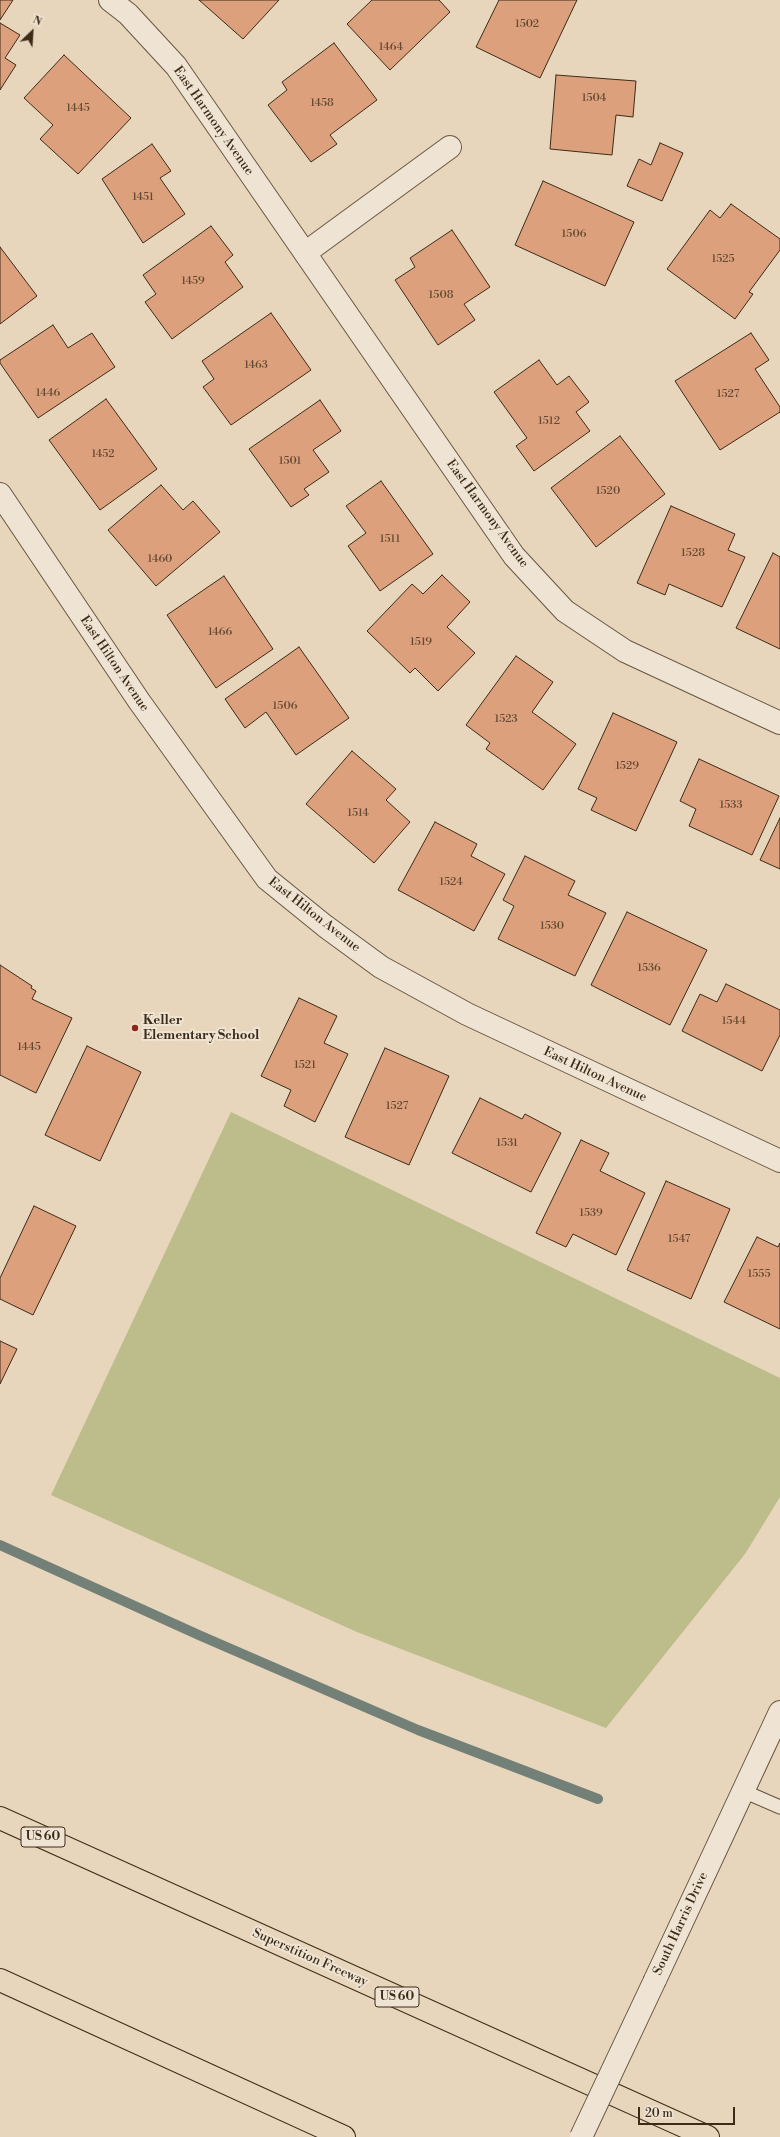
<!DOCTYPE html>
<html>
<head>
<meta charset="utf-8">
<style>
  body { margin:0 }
  #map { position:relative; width:780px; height:2137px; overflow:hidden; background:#e7d6bb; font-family:"Libre Bodoni",serif }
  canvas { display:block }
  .north { position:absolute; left:12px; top:12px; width:40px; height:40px; -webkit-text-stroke:3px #efe4d3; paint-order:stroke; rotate:25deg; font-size:11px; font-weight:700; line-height:16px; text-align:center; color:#3c2b19 }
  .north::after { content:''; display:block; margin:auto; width:14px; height:18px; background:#3c2b19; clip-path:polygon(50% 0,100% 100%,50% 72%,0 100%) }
  .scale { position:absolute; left:638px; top:2107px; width:97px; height:18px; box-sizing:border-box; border:2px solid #3c2b19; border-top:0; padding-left:5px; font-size:12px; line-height:14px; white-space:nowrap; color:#3c2b19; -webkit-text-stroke:3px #efe4d3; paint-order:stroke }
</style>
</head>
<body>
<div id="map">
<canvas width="780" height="2137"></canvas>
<div class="north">N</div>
<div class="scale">20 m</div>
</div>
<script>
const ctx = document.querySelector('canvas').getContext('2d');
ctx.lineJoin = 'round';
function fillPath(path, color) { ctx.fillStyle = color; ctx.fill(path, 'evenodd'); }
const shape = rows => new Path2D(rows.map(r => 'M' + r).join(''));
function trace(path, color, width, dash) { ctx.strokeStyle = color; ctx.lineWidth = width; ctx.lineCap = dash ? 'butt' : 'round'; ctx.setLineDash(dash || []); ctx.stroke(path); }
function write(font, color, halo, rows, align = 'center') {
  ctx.font = font + ' "Libre Bodoni",serif'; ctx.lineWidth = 4; ctx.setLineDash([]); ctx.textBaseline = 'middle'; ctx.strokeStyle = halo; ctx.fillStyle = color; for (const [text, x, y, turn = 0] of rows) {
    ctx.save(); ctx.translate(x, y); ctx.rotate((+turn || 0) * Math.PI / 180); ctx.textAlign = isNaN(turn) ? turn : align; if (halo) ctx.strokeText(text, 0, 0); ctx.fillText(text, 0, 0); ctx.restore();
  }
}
fillPath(shape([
  [231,1112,780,1378,780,1497,745,1554,606,1728,357,1632,51,1495]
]), '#bdbc8b');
trace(shape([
  [0,1545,201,1636,418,1730,598,1799]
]), '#738077', 10);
const building = shape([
  [0,0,13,0,0,20,0,0],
  [199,0,279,0,243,39,199,0],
  [372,0,439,0,450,12,390,70,347,24,372,0],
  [499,0,577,0,540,78,476,47,499,0],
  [0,23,20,35,5,58,16,65,0,90,0,23],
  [334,43,377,100,330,135,337,144,311,162,268,105,287,90,282,82,334,43],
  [64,55,131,118,78,174,40,139,53,125,24,98,64,55],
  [556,75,636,81,633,117,616,115,612,155,550,149,556,75],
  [660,143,683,153,662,201,627,186,639,159,651,165,660,143],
  [152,144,171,171,160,178,185,214,143,243,102,179,152,144],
  [543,181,634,222,605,286,515,245,543,181],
  [731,204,780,239,780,250,749,292,753,294,735,319,667,269,710,210,720,218,731,204],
  [211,226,233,255,225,262,243,287,172,339,145,302,156,294,143,275,211,226],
  [452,230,490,287,464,304,475,320,438,345,395,280,415,267,410,258,452,230],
  [0,247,37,296,0,324,0,247],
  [271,313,311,370,231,425,203,387,214,379,202,361,271,313],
  [53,325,68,348,92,333,115,367,38,418,0,363,0,360,53,325],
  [751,333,769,360,755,369,780,407,780,412,720,450,675,381,751,333],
  [539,360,557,385,569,376,589,402,576,412,590,431,534,471,516,446,527,438,494,392,539,360],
  [106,399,157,469,100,510,49,440,106,399],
  [320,400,341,431,313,450,329,472,304,489,309,495,291,507,249,449,320,400],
  [620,436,665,494,596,547,551,488,620,436],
  [381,481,433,554,380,591,348,546,366,533,346,506,381,481],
  [161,485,183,510,193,501,220,532,156,586,108,530,161,485],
  [671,506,735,534,728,550,745,557,722,607,669,584,665,595,637,583,671,506],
  [773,553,780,557,780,649,736,628,773,553],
  [442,575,470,602,447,627,475,653,438,691,415,668,410,673,367,631,412,584,423,594,442,575],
  [224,576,273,649,216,688,167,615,224,576],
  [299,647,349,718,296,755,266,712,245,728,225,699,299,647],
  [516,656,553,682,532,712,576,744,543,790,486,749,490,743,466,725,516,656],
  [613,713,677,742,636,831,591,810,597,798,578,789,613,713],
  [352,751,396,789,386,800,410,822,374,863,306,804,352,751],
  [699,759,779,796,752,855,689,826,696,809,680,801,699,759],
  [780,818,780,869,760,860,780,818],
  [435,822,477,844,471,856,505,874,474,931,398,890,435,822],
  [525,856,575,881,568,895,606,913,575,976,498,939,514,906,503,900,525,856],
  [627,912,707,950,670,1025,591,985,627,912],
  [0,965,32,986,31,988,36,991,32,999,72,1018,36,1093,0,1075,0,965],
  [726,984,780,1010,780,1035,762,1071,682,1031,700,994,717,1002,726,984],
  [299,998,337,1016,324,1043,348,1054,315,1122,284,1106,291,1090,261,1076,299,998],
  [87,1046,141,1072,100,1161,45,1135,87,1046],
  [385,1048,449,1076,409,1165,345,1137,385,1048],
  [480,1098,522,1119,525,1114,561,1133,531,1192,452,1153,480,1098],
  [581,1140,609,1153,600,1171,645,1193,616,1255,573,1234,566,1247,536,1233,581,1140],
  [666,1181,730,1209,691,1299,627,1270,666,1181],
  [34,1206,76,1226,33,1315,0,1299,0,1278,34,1206],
  [757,1237,778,1247,780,1243,780,1329,724,1302,757,1237],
  [0,1341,17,1349,0,1384,0,1341]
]);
fillPath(building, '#dca07c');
trace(building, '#3c2b19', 1);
const service = shape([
  [743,1791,780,1807]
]);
const minor = shape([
  [110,0,128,14,176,66,514,556,565,611,625,651,780,723],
  [305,253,450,147],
  [0,494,139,701,267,879,325,926,381,967,467,1014,780,1161]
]);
const tertiary = shape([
  [655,1980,780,1712]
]);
const motorway = shape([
  [0,1818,708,2137],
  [0,1980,344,2137]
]);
trace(service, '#675642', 15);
trace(minor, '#675642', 24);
trace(tertiary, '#675642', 24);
trace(motorway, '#3c2b19', 24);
trace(service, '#efe4d3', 13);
trace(minor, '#efe4d3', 22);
trace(tertiary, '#efe4d3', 22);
trace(motorway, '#e7d6bb', 22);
const tertiaryBridge = shape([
  [581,2137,655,1980]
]);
trace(tertiaryBridge, '#675642', 24, []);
trace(tertiaryBridge, '#efe4d3', 22);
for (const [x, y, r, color] of [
  [135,1028,4,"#8f2418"]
]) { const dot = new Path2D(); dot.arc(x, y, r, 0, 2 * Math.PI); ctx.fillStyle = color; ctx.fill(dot); trace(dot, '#efe4d3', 1.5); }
write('11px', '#644832', null, [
  ["1502",527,24],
  ["1464",391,47],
  ["1504",594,98],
  ["1458",322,103],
  ["1445",78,108],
  ["1451",143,197],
  ["1506",574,234],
  ["1525",723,259],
  ["1459",193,281],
  ["1508",441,295],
  ["1463",256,365],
  ["1446",48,393],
  ["1527",728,394],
  ["1512",549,421],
  ["1452",103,454],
  ["1501",290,461],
  ["1520",608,491],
  ["1511",390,539],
  ["1528",693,553],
  ["1460",160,559],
  ["1466",220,632],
  ["1519",421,642],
  ["1506",285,706],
  ["1523",506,719],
  ["1529",627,766],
  ["1533",731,805],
  ["1514",358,813],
  ["1524",451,882],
  ["1530",552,926],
  ["1536",649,968],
  ["1544",734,1021],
  ["1445",29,1047],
  ["1521",305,1065],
  ["1527",397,1106],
  ["1531",507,1143],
  ["1539",591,1213],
  ["1547",679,1239],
  ["1555",759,1274]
]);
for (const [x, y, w] of [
  [43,1837,44],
  [397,1997,44]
]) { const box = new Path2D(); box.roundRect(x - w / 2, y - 10, w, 20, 3); ctx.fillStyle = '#efe4d3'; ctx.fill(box); trace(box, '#3c2b19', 1); }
write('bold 12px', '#3c2b19', null, [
  ["US 60",43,1837],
  ["US 60",397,1997]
]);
write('13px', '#3c2b19', '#efe4d3', [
  ["East Harmony Avenue",213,121,55],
  ["East Harmony Avenue",487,514,54],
  ["East Hilton Avenue",114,664,56],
  ["East Hilton Avenue",314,915,38],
  ["East Hilton Avenue",595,1075,25],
  ["South Harris Drive",681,1924,-65],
  ["Superstition Freeway",310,1958,24]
]);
write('bold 13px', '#3c2b19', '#efe4d3', [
  ["Keller",143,1021],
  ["Elementary School",143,1036]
], 'left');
</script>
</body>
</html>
